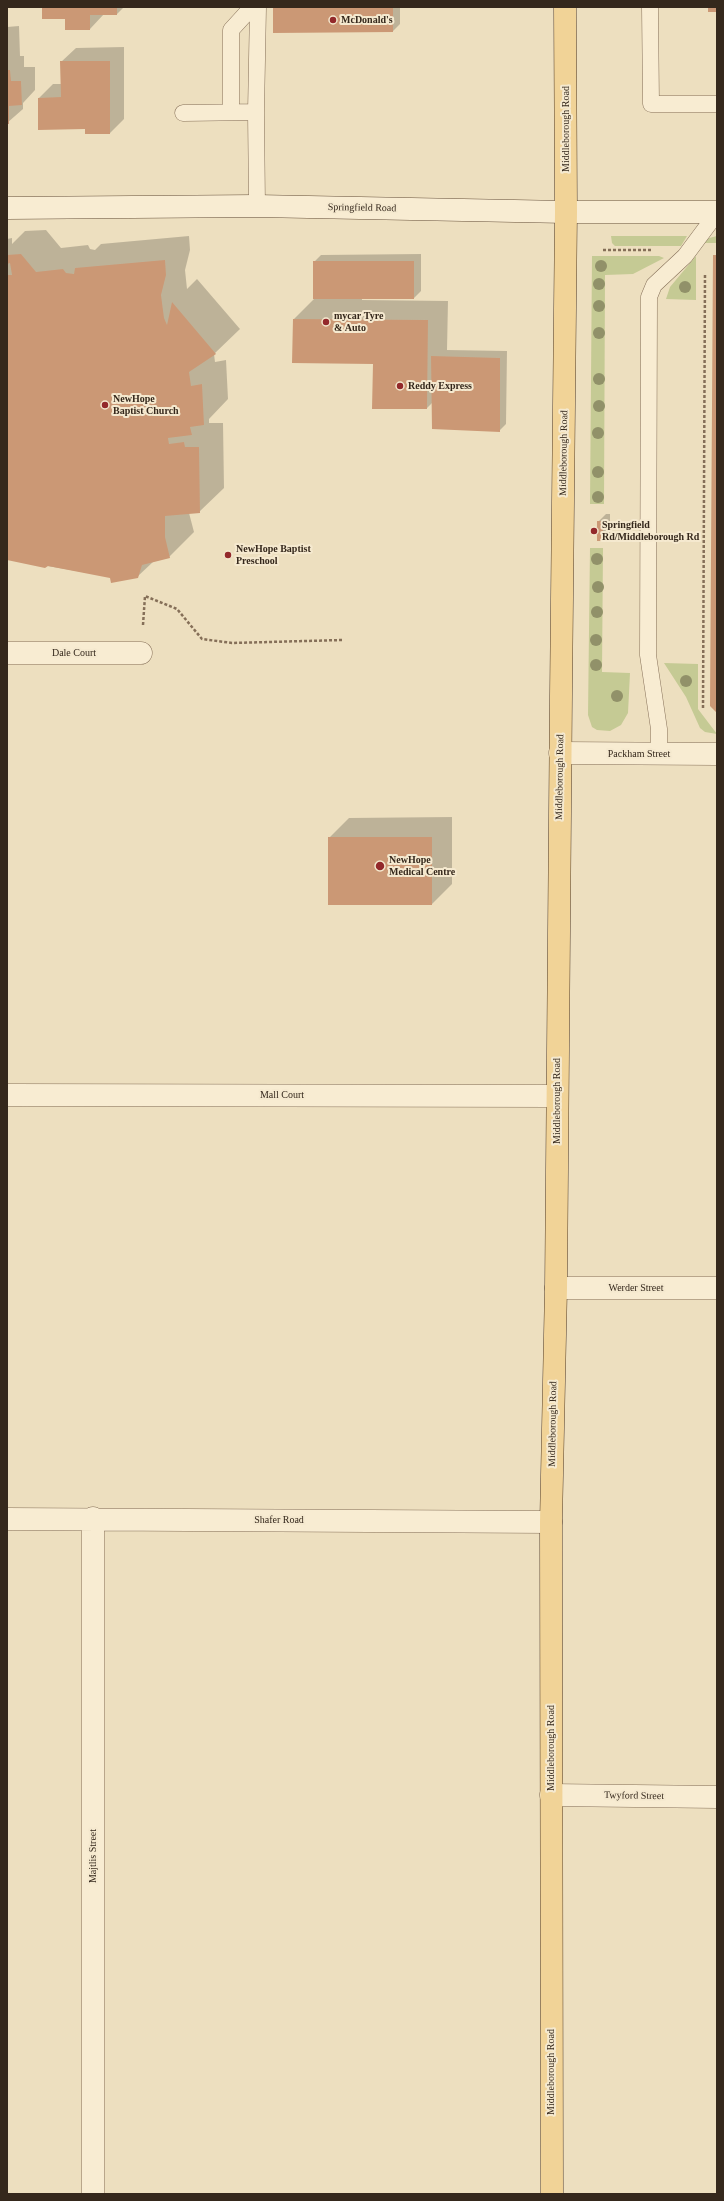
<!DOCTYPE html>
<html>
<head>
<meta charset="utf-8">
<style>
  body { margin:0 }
  #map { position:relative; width:724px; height:2201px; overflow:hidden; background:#eddfbf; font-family:Georgia,serif }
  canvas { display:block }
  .frame { position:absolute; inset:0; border:8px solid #35281c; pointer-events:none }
</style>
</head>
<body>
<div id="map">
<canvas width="724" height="2201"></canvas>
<div class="frame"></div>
</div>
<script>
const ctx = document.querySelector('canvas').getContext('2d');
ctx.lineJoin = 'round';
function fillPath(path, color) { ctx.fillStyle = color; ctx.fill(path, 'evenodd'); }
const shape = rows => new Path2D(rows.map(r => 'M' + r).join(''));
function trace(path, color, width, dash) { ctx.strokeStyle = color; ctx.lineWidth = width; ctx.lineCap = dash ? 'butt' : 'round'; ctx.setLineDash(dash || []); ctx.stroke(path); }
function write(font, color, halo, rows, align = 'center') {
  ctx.font = font + ' Georgia,serif'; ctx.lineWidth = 4; ctx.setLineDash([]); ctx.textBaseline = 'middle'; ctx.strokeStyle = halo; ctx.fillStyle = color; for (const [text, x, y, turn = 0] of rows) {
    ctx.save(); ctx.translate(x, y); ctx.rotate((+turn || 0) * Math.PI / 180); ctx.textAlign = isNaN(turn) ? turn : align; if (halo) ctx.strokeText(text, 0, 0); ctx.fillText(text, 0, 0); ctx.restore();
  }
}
fillPath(shape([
  [611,236,687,236,681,246,615,246,612,243],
  [717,236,717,243,703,243,709,238],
  [592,256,659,256,664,258,633,274,605,275,604,504,590,504],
  [696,256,696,300,666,299,670,287],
  [590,548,603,548,602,672,630,673,628,713,621,725,610,731,597,730,592,727,588,715],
  [664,663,698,664,698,709,717,734,705,732,700,728,686,697]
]), '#c5ca94');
fillPath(shape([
  [43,7,132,7,124,7,117,14,104,14,90,29],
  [274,7,400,7,400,24,393,31,274,32],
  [19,26,20,56,24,56,24,67,35,67,35,90,23,103,23,109,7,123,7,27],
  [124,47,124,119,110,133,86,128,39,98,53,84,62,84,61,62,76,48],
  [46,230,61,248,88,245,90,249,95,250,101,244,189,236,190,250,185,270,187,289,197,279,240,329,214,354,215,362,226,360,228,399,209,419,209,423,223,423,224,488,199,512,189,513,194,532,169,557,154,561,137,577,111,577,7,559,7,239,12,238,12,244,25,231],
  [421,254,421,291,414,298,362,298,362,300,448,301,447,350,507,351,506,424,499,431,432,403,427,408,374,363,294,319,314,299,314,262,321,255],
  [606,514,610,514,610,533,603,540,598,522],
  [452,817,452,884,432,904,329,838,349,818]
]), '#0003');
fillPath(shape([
  [42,7,117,7,117,15,90,15,90,30,65,30,65,19,42,19],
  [273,7,393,7,393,32,273,33],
  [708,7,717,7,717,12,708,12],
  [60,61,110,61,110,134,85,134,85,129,38,130,38,98,61,97],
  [7,70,10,70,11,81,21,81,22,105,9,106,9,124,7,124],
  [21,254,36,272,63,269,66,273,74,274,75,268,165,260,166,275,161,295,164,318,167,325,172,302,216,354,189,372,191,386,202,384,204,425,190,427,192,435,168,438,169,444,184,442,185,447,199,447,200,513,165,516,165,537,170,558,142,565,138,578,111,583,110,578,48,566,45,568,7,560,7,275,12,275,10,263,7,264,7,255],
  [713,255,717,255,717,713,710,706],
  [313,261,414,261,414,299,313,299],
  [293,319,428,320,427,409,372,409,373,364,292,363],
  [431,356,500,358,500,432,432,429],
  [597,521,603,521,603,541,597,541],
  [328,837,432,837,432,905,328,905]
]), '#cb9875');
const lane = shape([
  [650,7,651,104,717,104],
  [231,112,231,30,252,7],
  [183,113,256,112],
  [257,206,256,112,258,7],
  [659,754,659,729,648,655,649,297,654,285,685,256,717,213]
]);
const street = shape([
  [7,653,141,653],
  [560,753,717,754],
  [7,1095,557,1096],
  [556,1288,717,1288],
  [7,1519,551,1522],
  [551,1795,717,1797],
  [93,2194,93,1518]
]);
const secondary = shape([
  [7,208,257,206,566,212,717,212]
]);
const primary = shape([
  [552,2194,551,1522,556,1288,561,695,566,212,565,7]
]);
trace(lane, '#856f58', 17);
trace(street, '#856f58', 23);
trace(secondary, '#67513b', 23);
trace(primary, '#533e2c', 23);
trace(shape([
  [603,250,652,250],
  [143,625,145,596,177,609,202,639,232,643,342,640],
  [703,708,705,273]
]), '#856f58', 2.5, [3, 2]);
trace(lane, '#f8ecd2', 16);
trace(street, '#f8ecd2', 22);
trace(secondary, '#f8ecd2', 22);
trace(primary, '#f1d397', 22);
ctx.fillStyle = '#919169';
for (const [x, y] of [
  [601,266],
  [599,284],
  [685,287],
  [599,306],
  [599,333],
  [599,379],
  [599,406],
  [598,433],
  [598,472],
  [598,497],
  [597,559],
  [598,587],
  [597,612],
  [596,640],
  [596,665],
  [686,681],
  [617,696]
]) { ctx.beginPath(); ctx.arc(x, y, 6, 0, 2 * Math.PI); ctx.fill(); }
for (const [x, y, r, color] of [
  [333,20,4,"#93292b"],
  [326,322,4,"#93292b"],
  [400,386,4,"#93292b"],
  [105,405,4,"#93292b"],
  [594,531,4,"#93292b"],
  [228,555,4,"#93292b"],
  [380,866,5,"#93292b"]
]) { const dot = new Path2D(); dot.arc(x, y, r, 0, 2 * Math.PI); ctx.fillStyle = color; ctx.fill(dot); trace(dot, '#f5e9cf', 1.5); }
write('bold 10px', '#35281c', '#f5e9cf', [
  ["McDonald's",341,20],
  ["mycar Tyre",334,316],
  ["& Auto",334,328],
  ["Reddy Express",408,386],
  ["NewHope",113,399],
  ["Baptist Church",113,411],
  ["Springfield",602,525],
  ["Rd/Middleborough Rd",602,537],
  ["NewHope Baptist",236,549],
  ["Preschool",236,561],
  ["NewHope",389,860],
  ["Medical Centre",389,872]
], 'left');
write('10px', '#35281c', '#f5e9cf', [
  ["Middleborough Road",566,129,-90],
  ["Springfield Road",362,208,1],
  ["Middleborough Road",564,453,-89],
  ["Dale Court",74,653],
  ["Packham Street",639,754],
  ["Middleborough Road",560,777,-89],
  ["Mall Court",282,1095],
  ["Middleborough Road",557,1101,-90],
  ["Werder Street",636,1288],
  ["Middleborough Road",553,1424,-89],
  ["Shafer Road",279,1520],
  ["Middleborough Road",551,1748,-90],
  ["Twyford Street",634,1796,1],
  ["Majtlis Street",93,1856,-90],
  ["Middleborough Road",551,2072,-90]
]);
</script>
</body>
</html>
